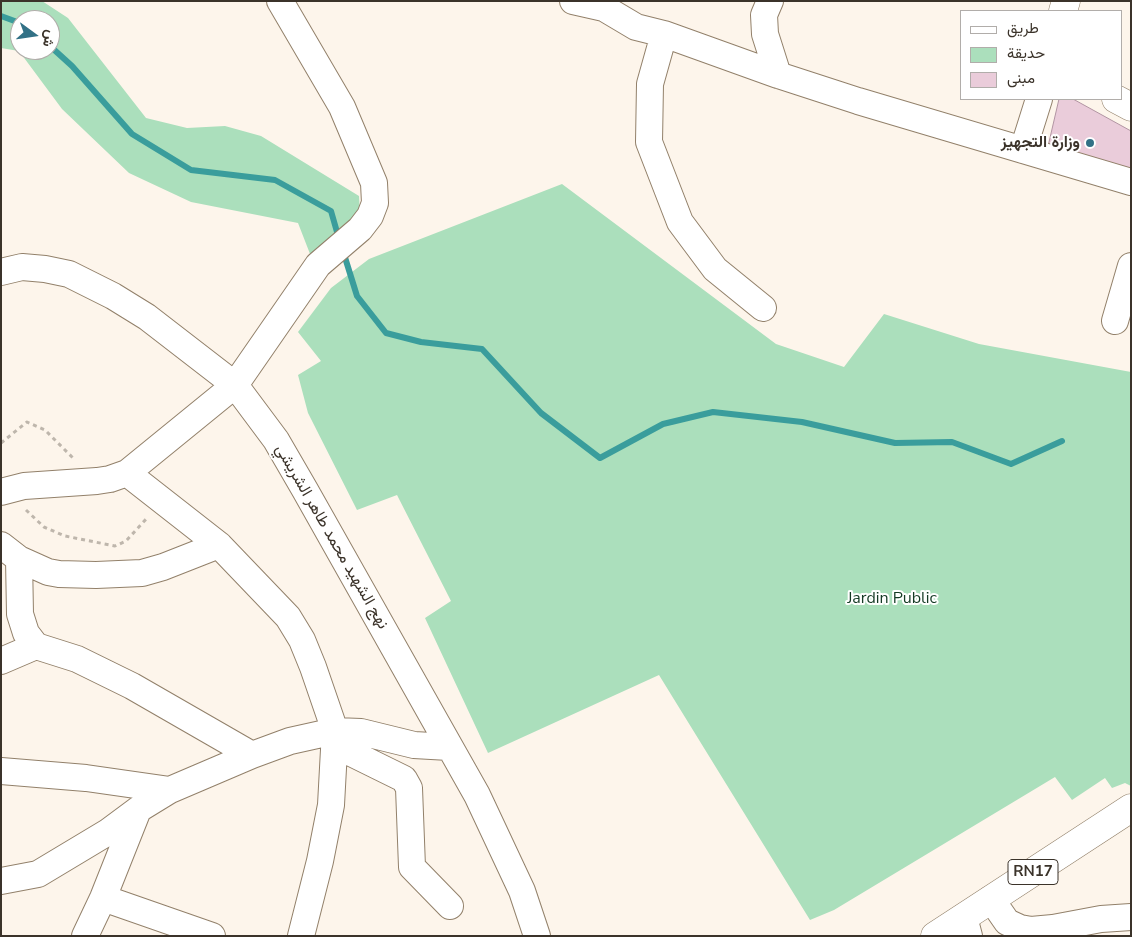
<!DOCTYPE html>
<html>
<head>
<meta charset="utf-8">
<style>
  body { margin:0 }
  #map { position:relative; width:1132px; height:937px; overflow:hidden; background:#fdf5eb; font-family:"Nunito Sans",Vazirmatn,sans-serif }
  canvas { display:block }
  .frame { position:absolute; inset:0; border:2px solid #3b332a; pointer-events:none }
  .legend { position:absolute; left:960px; top:10px; width:162px; height:90px; box-sizing:border-box; background:#fff; border:1px solid #b1adaa; margin:0; padding:6px 9px; list-style:none; font-size:15px; color:#3b332a }
  .legend li { display:flex; align-items:center; gap:10px; height:25px }
  .legend b { width:25px; border:1px solid #b1adaa }
  .north { position:absolute; left:10px; top:10px; width:50px; height:50px; box-sizing:border-box; background:#fff; border:1px solid #b1adaa; border-radius:50%; rotate:104deg; font-size:14px; font-weight:700; line-height:20px; text-align:center; color:#3b332a }
  .north::after { content:''; display:block; margin:auto; width:18px; height:22px; background:#327186; clip-path:polygon(50% 0,100% 100%,50% 72%,0 100%) }
</style>
</head>
<body>
<div id="map">
<canvas width="1132" height="937"></canvas>
<div class="frame"></div>
<ul class="legend">
<li><b style="height:6px;background:#fff"></b>طريق</li>
<li><b style="height:14px;background:#abdfbc"></b>حديقة</li>
<li><b style="height:14px;background:#eaccda"></b>مبنى</li>
</ul>
<div class="north">ش</div>
</div>
<script>
const ctx = document.querySelector('canvas').getContext('2d');
ctx.lineJoin = 'round';
function fillPath(path, color) { ctx.fillStyle = color; ctx.fill(path, 'evenodd'); }
const shape = rows => new Path2D(rows.map(r => 'M' + r).join(''));
function trace(path, color, width, dash) { ctx.strokeStyle = color; ctx.lineWidth = width; ctx.lineCap = dash ? 'butt' : 'round'; ctx.setLineDash(dash || []); ctx.stroke(path); }
function write(font, color, halo, rows, align = 'center') {
  ctx.font = font + ' "Nunito Sans",Vazirmatn,sans-serif'; ctx.lineWidth = 4; ctx.setLineDash([]); ctx.textBaseline = 'middle'; ctx.strokeStyle = halo; ctx.fillStyle = color; for (const [text, x, y, turn = 0] of rows) {
    ctx.save(); ctx.translate(x, y); ctx.rotate((+turn || 0) * Math.PI / 180); ctx.textAlign = isNaN(turn) ? turn : align; if (halo) ctx.strokeText(text, 0, 0); ctx.fillText(text, 0, 0); ctx.restore();
  }
}
fillPath(shape([
  [1,1,42,1,68,18,146,118,187,128,225,126,261,136,359,196,360,214,312,259,298,223,191,202,129,173,62,109,19,51,1,48],
  [20,20,50,20,50,50,20,50],
  [562,184,776,344,844,367,884,314,979,344,1131,372,1131,786,1125,783,1112,788,1105,778,1072,800,1055,777,834,910,810,920,659,675,488,753,425,618,451,601,397,495,357,510,308,413,298,375,321,361,298,332,331,288,369,259]
]), '#abdfbc');
trace(shape([
  [1,16,20,23],
  [50,46,72,66,132,134,191,170,275,180,331,211,339,239],
  [343,251,357,296,386,333,421,342,482,349,541,413,600,458,663,424,713,412,802,422,895,443,952,442,1011,464,1062,441]
]), '#3a9d9c', 6);
const building = shape([
  [1059,99,1073,99,1131,131,1131,172,1046,155,1059,99]
]);
fillPath(building, '#eaccda');
trace(building, '#b194a2', 1);
const minor = shape([
  [573,1,604,8,636,27,664,34,778,75,858,101,1131,182],
  [770,1,764,15,765,34,778,75],
  [664,34,650,84,649,142,680,222,715,269,763,308],
  [1023,150,1039,99],
  [1,272,22,267,45,269,69,274,113,296,147,317,235,385,276,440,305,490,477,795,522,891,537,936],
  [1115,321,1131,266],
  [127,473,219,545,288,617,302,640,313,667,335,731,331,805,320,861,301,936],
  [1,492,24,486,97,481,110,479,127,473,235,385,318,265,360,229,370,216,375,203,374,183,342,107,280,1],
  [1,545,19,559,48,572,59,574,96,575,142,573,163,567,219,545],
  [19,559,20,614,26,633,36,646],
  [1,661,36,646,77,659,132,686,252,755],
  [335,745,404,779,409,788,412,867,450,906],
  [1,771,86,778,170,790],
  [1,881,38,874,108,832,139,809,170,790,252,755,290,741,335,731,361,732,414,745,449,747],
  [103,898,212,936],
  [991,899,1007,922,1020,928,1031,930,1053,928,1101,919,1131,917],
  [964,917,969,936],
  [85,936,103,898,138,810]
]);
const major = shape([
  [1063,11,1066,1],
  [1116,99,1131,107],
  [935,936,1131,808]
]);
trace(minor, '#92806a', 28);
trace(major, '#92806a', 29);
trace(shape([
  [1,443,27,422,45,430,75,460],
  [26,510,44,527,65,536,115,546,126,541,148,517]
]), '#beb6ac', 3, [4, 4]);
trace(minor, '#fff', 26);
trace(major, '#fff', 28);
for (const [x, y, r, color] of [
  [1090,143,5,"#327186"]
]) { const dot = new Path2D(); dot.arc(x, y, r, 0, 2 * Math.PI); ctx.fillStyle = color; ctx.fill(dot); trace(dot, '#fff', 2); }
for (const [x, y, w] of [
  [1033,872,50]
]) { const box = new Path2D(); box.roundRect(x - w / 2, y - 12.5, w, 25, 4); ctx.fillStyle = '#fff'; ctx.fill(box); trace(box, '#3b332a', 1); }
write('bold 15px', '#3b332a', null, [
  ["RN17",1033,872]
]);
write('bold 16px', '#3b332a', '#fff', [
  ["وزارة التجهيز",1080,143]
], 'right');
write('16px', '#3b332a', '#fff', [
  ["نهج الشهيد محمد طاهر الشريشي",331,537,60]
]);
write('16px', '#143a24', '#fff', [
  ["Jardin Public",892,599]
]);
</script>
</body>
</html>
